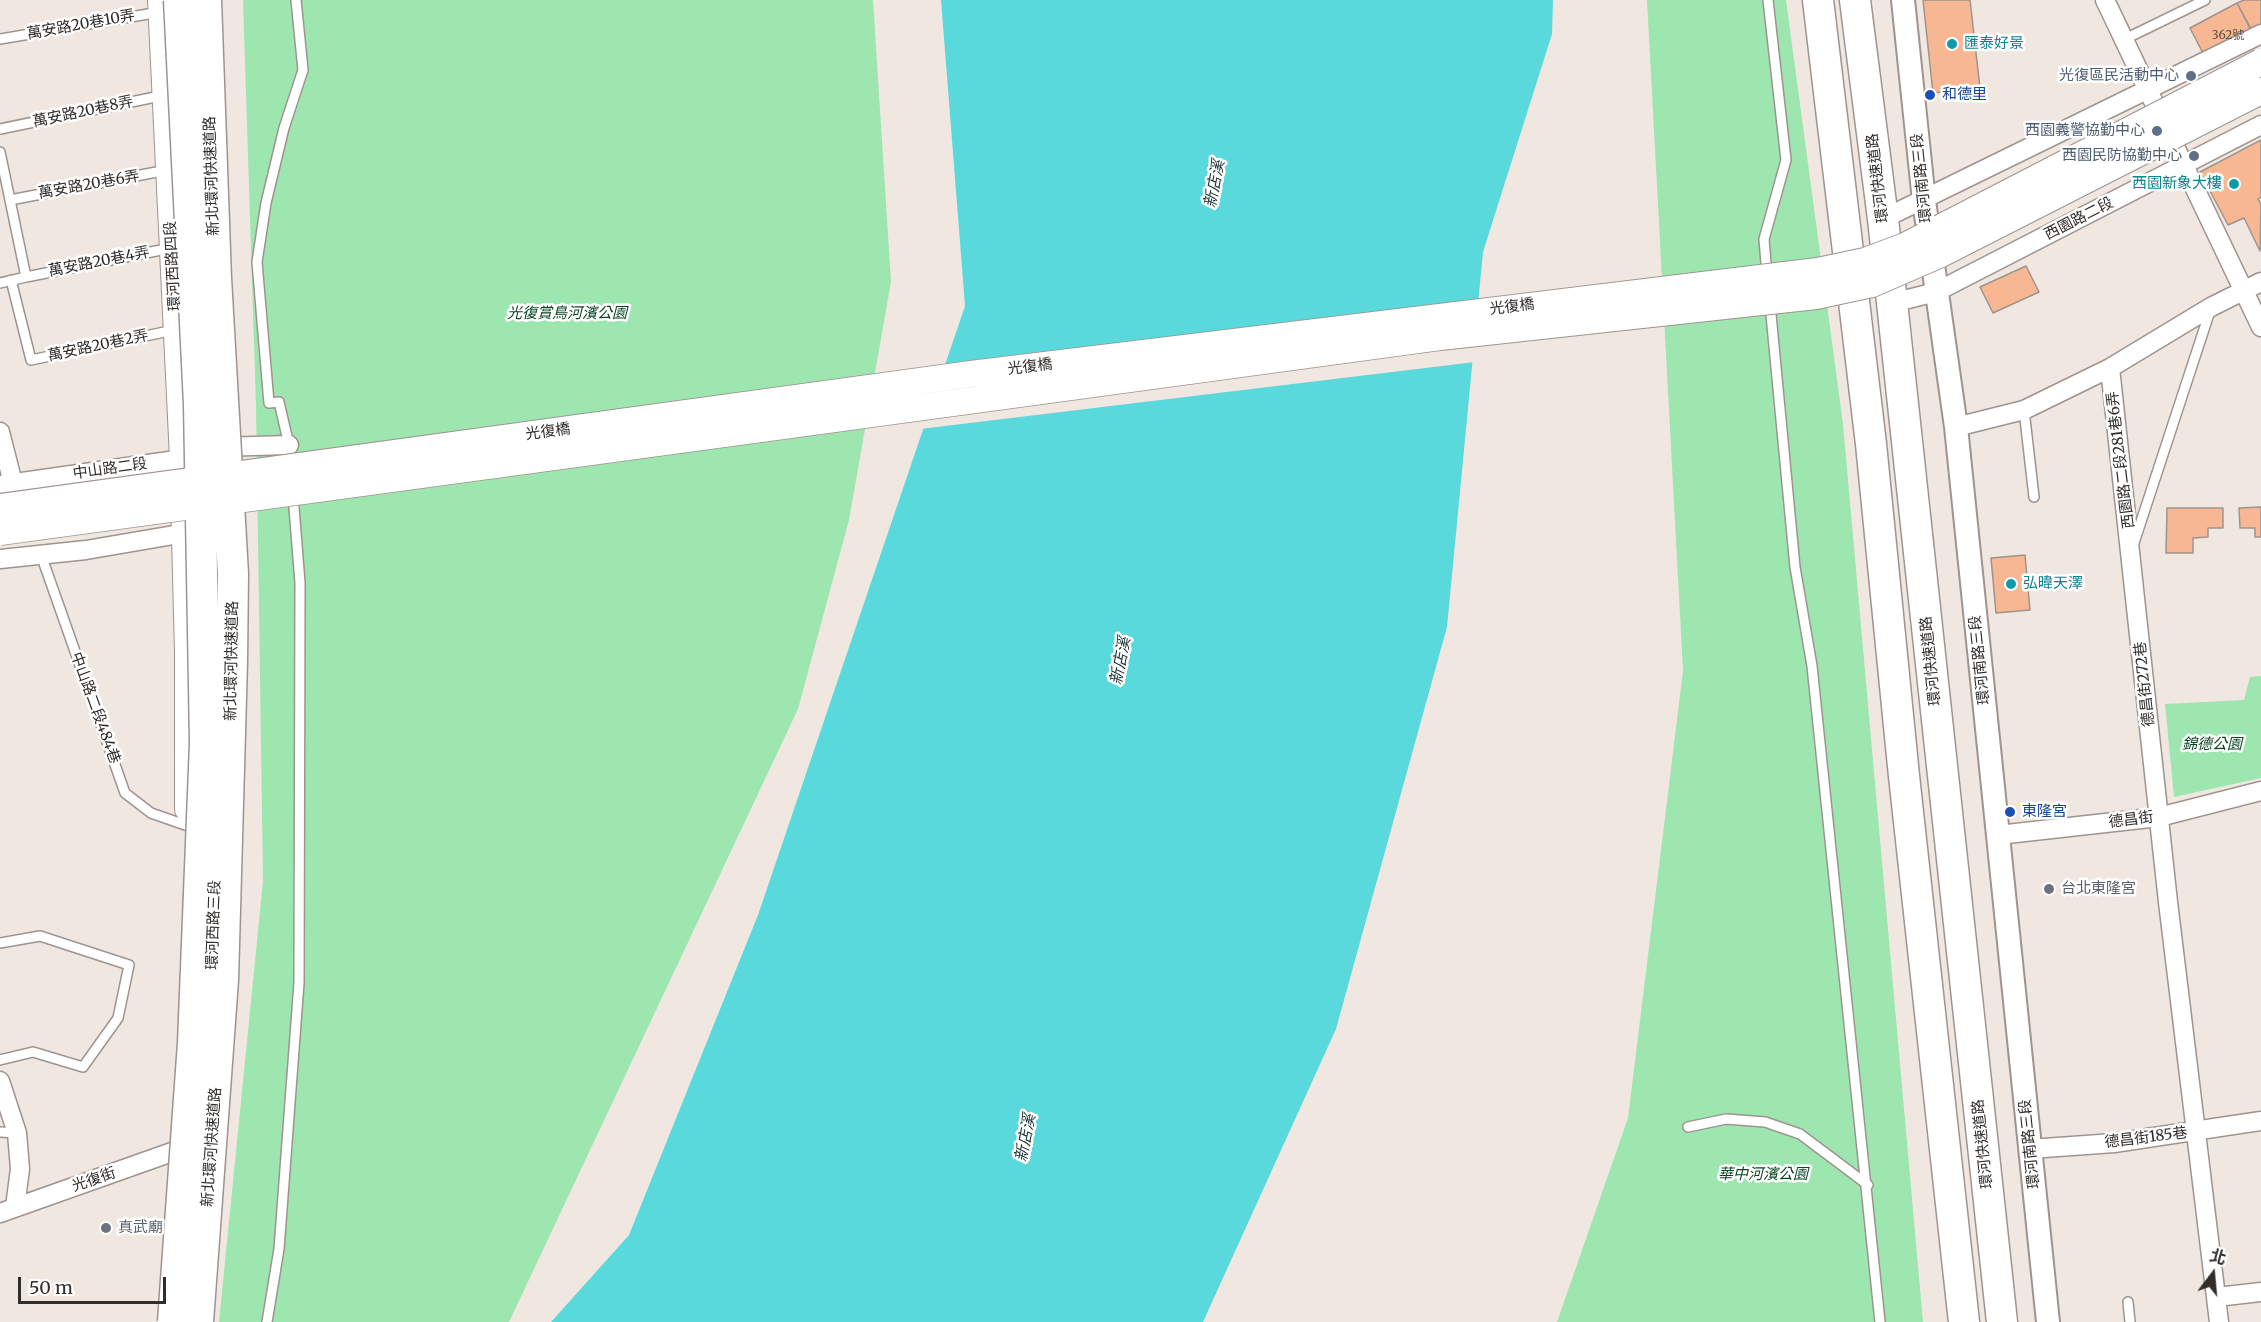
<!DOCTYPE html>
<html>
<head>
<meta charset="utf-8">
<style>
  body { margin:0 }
  #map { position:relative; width:2261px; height:1322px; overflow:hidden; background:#f1e7e1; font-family:Merriweather,"Noto Sans TC",serif }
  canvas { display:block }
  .north { position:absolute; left:2183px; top:1244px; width:60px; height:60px; -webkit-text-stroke:4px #fff; paint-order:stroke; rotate:16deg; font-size:16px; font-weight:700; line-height:24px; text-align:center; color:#312d2b }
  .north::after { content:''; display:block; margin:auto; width:21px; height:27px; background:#312d2b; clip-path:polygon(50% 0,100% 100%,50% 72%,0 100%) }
  .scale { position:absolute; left:18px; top:1277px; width:148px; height:27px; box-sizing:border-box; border:3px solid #312d2b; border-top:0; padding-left:8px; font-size:18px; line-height:21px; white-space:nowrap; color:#312d2b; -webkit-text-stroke:4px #fff; paint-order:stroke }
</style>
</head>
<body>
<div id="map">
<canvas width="2261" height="1322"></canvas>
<div class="north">北</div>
<div class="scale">50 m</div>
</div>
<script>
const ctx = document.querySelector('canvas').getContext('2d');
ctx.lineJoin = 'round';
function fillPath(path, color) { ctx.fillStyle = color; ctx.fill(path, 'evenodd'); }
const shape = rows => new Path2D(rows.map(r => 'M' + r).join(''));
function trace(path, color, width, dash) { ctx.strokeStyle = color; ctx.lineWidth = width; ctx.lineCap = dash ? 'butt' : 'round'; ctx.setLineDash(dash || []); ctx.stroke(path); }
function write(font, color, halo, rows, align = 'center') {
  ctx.font = font + ' Merriweather,"Noto Sans TC",serif'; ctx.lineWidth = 5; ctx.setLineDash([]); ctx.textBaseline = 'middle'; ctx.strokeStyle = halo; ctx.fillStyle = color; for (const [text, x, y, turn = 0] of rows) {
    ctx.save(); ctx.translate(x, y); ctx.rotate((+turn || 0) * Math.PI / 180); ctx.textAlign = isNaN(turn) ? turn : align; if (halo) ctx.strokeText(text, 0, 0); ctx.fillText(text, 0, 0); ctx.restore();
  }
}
fillPath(shape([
  [243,0,873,0,891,282,849,520,798,709,509,1322,219,1322,263,881,256,405],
  [1647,0,1786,0,1843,424,1923,1322,1557,1322,1628,1118,1683,671],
  [2261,676,2261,778,2174,797,2165,704,2244,700,2250,677]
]), '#9de6b0');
fillPath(shape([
  [941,0,1553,0,1552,34,1483,252,1447,627,1336,1029,1203,1322,551,1322,629,1235,758,915,965,306]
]), '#5ad9dd');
fillPath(shape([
  [1481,299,1475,362,920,429,940,371]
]), '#f1e7e1');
const building = shape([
  [1923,0,1970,0,1980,88,1933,93,1923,0],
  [2244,0,2261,0,2261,40,2257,42,2237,3,2244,0],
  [2237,3,2257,40,2209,65,2190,28,2237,3],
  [2261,140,2261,197,2258,199,2261,204,2260,251,2244,218,2228,225,2200,172,2261,140],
  [2026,266,2039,292,1993,313,1980,287,2026,266],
  [2261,507,2261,537,2255,537,2255,528,2240,528,2239,508,2261,507],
  [2167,508,2223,508,2223,528,2208,528,2208,537,2193,538,2193,553,2166,553,2167,508],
  [2025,555,2030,610,1996,613,1991,558,2025,555]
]);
fillPath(building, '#f7b792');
trace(building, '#9e948f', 1.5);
const service = shape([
  [0,39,160,12],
  [2123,40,2205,0],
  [0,129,165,95],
  [0,152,26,277,0,283],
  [10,200,167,170],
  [1767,275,1764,239,1786,160,1768,0],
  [26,277,171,248],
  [11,280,31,360,174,330],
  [1770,304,1795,567,1812,666,1880,1322],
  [2024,410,2034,497],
  [291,467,289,445,279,402,269,403,257,262,266,203,284,128,303,70,296,0],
  [2133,546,2211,308],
  [41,555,125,793,151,813,188,826],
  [0,943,40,936,129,965,118,1018,83,1067,33,1052,0,1060],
  [1688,1127,1726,1119,1765,1122,1800,1134,1868,1185],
  [0,1132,17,1133],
  [2128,1302,2130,1322],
  [267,1322,279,1249,299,983,300,583,293,495]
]);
const minor = shape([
  [2105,0,2261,327],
  [1883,219,2261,34],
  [1892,303,1936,292,2261,125],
  [2110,368,2168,902,2219,1322],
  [1956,427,2024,410,2110,368,2211,307,2261,282],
  [0,432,13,483],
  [0,485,183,459,219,447,289,445],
  [0,559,86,550,197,531],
  [1998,835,2159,817,2261,791],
  [0,1081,17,1133,20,1169,15,1207],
  [2030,1149,2114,1143,2261,1121],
  [0,1213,172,1152],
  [2217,1297,2261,1292]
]);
const tertiary = shape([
  [1903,0,1924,201,1956,427,2048,1322]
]);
const secondary = shape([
  [161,0,183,459,188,653,188,809]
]);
const trunk = shape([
  [1818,0,1871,444,1904,776,1964,1322],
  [1855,0,1883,219,2002,1322]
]);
trace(service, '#9e948f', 12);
trace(minor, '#9e948f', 21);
trace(tertiary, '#9e948f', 26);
trace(secondary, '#9e948f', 28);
trace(trunk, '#9e948f', 33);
trace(service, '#fff', 9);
trace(minor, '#fff', 18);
trace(tertiary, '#fff', 22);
trace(secondary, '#fff', 26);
trace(trunk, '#fff', 30);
const secondaryBridge = shape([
  [0,507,971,374,1818,271,1865,261,1905,246,2261,62],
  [0,532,1440,337,1816,296,1872,284,1941,254,2261,91]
]);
const trunkBridge = shape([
  [173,1322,193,1043,205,743,199,404,179,0],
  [198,1322,223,980,232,661,233,574,216,278,206,0]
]);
trace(secondaryBridge, '#9e948f', 28, []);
trace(trunkBridge, '#9e948f', 33, []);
trace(secondaryBridge, '#fff', 26);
trace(trunkBridge, '#fff', 30);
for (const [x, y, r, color] of [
  [1952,44,6,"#0f9aa8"],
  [2191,76,6,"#5c6f8a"],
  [1930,95,6,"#1a4fb4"],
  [2157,131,6,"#5c6f8a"],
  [2194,156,6,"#5c6f8a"],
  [2234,184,6,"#0f9aa8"],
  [2011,584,6,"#0f9aa8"],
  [2010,812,6,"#1a4fb4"],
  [2049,889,6,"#6b7280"],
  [106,1228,6,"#6b7280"]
]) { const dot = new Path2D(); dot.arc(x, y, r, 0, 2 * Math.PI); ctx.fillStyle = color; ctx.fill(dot); trace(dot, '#fff', 2); }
write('12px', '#625045', null, [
  ["362號",2228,36]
]);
write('15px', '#312d2b', '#fff', [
  ["萬安路20巷10弄",81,25,-10],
  ["萬安路20巷8弄",83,112,-12],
  ["新北環河快速道路",212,176,-92],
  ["環河快速道路",1878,178,-97],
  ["環河南路三段",1922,178,-96],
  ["萬安路20巷6弄",89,185,-10],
  ["西園路二段",2079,219,-27],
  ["萬安路20巷4弄",99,262,-11],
  ["環河西路四段",173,266,-93],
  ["光復橋",1512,307,-7],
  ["萬安路20巷2弄",98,346,-12],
  ["光復橋",1030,367,-7],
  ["光復橋",548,432,-8],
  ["西園路二段281巷6弄",2121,460,-97],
  ["中山路二段",110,469,-8],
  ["環河南路三段",1980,660,-96],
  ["新北環河快速道路",232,661,-89],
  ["環河快速道路",1931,661,-96],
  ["德昌街272巷",2145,684,-96],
  ["中山路二段484巷",95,708,70],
  ["德昌街",2131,820,-7],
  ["環河西路三段",214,925,-88],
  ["德昌街185巷",2146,1138,-7],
  ["環河快速道路",1983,1144,-96],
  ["環河南路三段",2030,1144,-96],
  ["新北環河快速道路",212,1147,-86],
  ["光復街",94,1180,-19]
]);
write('15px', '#0d838f', '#fff', [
  ["匯泰好景",1964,44],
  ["西園新象大樓",2222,184,"right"],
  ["弘暐天澤",2023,584]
], 'left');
write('15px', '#4e5e75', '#fff', [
  ["光復區民活動中心",2179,76],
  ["西園義警協勤中心",2145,131],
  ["西園民防協勤中心",2182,156]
], 'right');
write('15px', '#164399', '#fff', [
  ["和德里",1942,95],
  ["東隆宮",2022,812]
], 'left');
write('italic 15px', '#0b4622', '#fff', [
  ["光復賞鳥河濱公園",567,314],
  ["錦德公園",2212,745],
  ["華中河濱公園",1763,1175]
]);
write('15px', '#5b616d', '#fff', [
  ["台北東隆宮",2061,889],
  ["真武廟",118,1228]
], 'left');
write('italic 16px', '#1a3031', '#fff', [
  ["新店溪",1215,184,-79],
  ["新店溪",1121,661,-79],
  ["新店溪",1026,1138,-79]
]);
</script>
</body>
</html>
